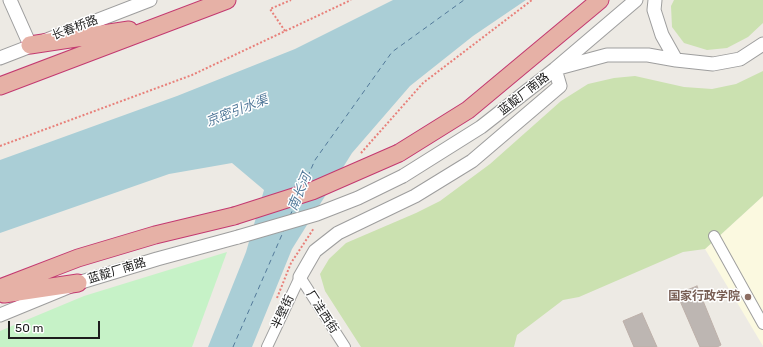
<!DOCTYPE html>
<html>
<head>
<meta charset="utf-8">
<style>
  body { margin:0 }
  #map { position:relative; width:763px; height:347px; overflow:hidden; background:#edeae4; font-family:Rubik,sans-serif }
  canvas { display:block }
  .scale { position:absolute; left:8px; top:321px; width:92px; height:18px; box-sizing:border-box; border:2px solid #1d1d1d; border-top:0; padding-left:5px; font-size:12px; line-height:14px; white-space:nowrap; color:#1d1d1d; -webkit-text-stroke:3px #fff; paint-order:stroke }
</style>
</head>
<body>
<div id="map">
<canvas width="763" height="347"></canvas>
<div class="scale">50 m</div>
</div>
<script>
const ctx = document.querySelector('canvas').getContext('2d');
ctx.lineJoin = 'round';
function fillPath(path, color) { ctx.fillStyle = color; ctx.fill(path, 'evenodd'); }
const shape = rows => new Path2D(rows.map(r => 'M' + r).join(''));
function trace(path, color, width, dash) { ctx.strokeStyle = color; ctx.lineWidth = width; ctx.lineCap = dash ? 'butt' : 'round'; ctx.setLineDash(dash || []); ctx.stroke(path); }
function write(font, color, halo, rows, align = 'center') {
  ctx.font = font + ' Rubik,"Noto Sans SC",sans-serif'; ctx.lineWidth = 3; ctx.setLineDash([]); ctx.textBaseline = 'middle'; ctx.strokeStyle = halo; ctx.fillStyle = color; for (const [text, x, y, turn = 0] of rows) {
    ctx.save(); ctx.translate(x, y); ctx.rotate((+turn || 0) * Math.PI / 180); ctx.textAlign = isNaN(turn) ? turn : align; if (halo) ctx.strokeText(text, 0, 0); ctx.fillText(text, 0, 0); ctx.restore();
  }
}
fillPath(shape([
  [763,196,763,346,705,249]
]), '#fbf9e0');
fillPath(shape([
  [674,0,763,0,763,23,748,37,727,48,707,50,684,43,672,27,671,6],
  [763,71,763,196,705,249,683,252,579,297,563,300,517,335,514,347,361,347,325,291,320,274,329,259,346,243,416,213,440,201,490,164,561,101,588,84,614,78,635,76,684,87,712,89,736,84]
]), '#cbe1b0');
fillPath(shape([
  [227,252,192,347,0,347,0,331,84,296]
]), '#c6f2c7');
fillPath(shape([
  [393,0,526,0,473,36,410,86,352,153,292,249,252,347,208,347,246,252,264,190,232,163,169,174,0,233,0,160,177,96,295,49]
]), '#aaced6');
trace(shape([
  [304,185,315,160,392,52,464,0],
  [290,216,295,204],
  [233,347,284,230]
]), '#537a9a', 1, [5, 4]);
const building = shape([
  [697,286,721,345,717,347,700,347,677,294,697,286],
  [642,313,657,347,634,347,623,321,642,313]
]);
fillPath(building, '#bdb6b2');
trace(building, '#bdb0a9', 1);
const minor = shape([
  [714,236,763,324],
  [300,277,345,347],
  [267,347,300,277]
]);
const tertiary = shape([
  [10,0,30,45],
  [655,0,654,10,662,35,676,60],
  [0,58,150,0],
  [403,176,481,127,555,69,636,0],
  [300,277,315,251,338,233,415,196,472,161,560,86,555,69,607,55,648,55,676,60,713,64,740,59,763,44],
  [0,315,78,283,157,259,238,237]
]);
const trunk = shape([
  [30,45,129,30],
  [0,86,227,0],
  [399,153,468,110,600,0],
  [0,288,78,258,155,235,234,216],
  [4,294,78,283]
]);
trace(minor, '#9e9e9e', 12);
trace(tertiary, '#9e9e9e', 15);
trace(trunk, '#c33970', 19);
trace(shape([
  [285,31,270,9,291,0],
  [0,146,192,75,351,0],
  [361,153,423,83,532,0],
  [277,298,291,263,314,228]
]), '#e8807a', 2, [2, 2]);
trace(minor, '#fff', 10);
trace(tertiary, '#fff', 13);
trace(trunk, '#e6b1a6', 17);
const tertiaryBridge = shape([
  [238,237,317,214,358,198,403,176]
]);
const trunkBridge = shape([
  [234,216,312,191,399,153]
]);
trace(tertiaryBridge, '#9e9e9e', 15, []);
trace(trunkBridge, '#c33970', 19, []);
trace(tertiaryBridge, '#fff', 13);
trace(trunkBridge, '#e6b1a6', 17);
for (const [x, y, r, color] of [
  [748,297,4,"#8d6e63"]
]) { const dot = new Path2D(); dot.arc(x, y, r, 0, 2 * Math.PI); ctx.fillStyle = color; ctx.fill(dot); trace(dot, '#fff', 1.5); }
write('12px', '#1d1d1d', '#fff', [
  ["长春桥路",75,28,-21],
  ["蓝靛厂南路",524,94,-38],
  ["蓝靛厂南路",117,271,-17],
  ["半壁街",283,312,-65],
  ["厂洼西街",322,312,57]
]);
write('bold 12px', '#785e54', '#fff', [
  ["国家行政学院",740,297]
], 'right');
write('italic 13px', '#537a9a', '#fff', [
  ["京密引水渠",237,111,-21],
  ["南长河",300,192,-67]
]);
</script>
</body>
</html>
